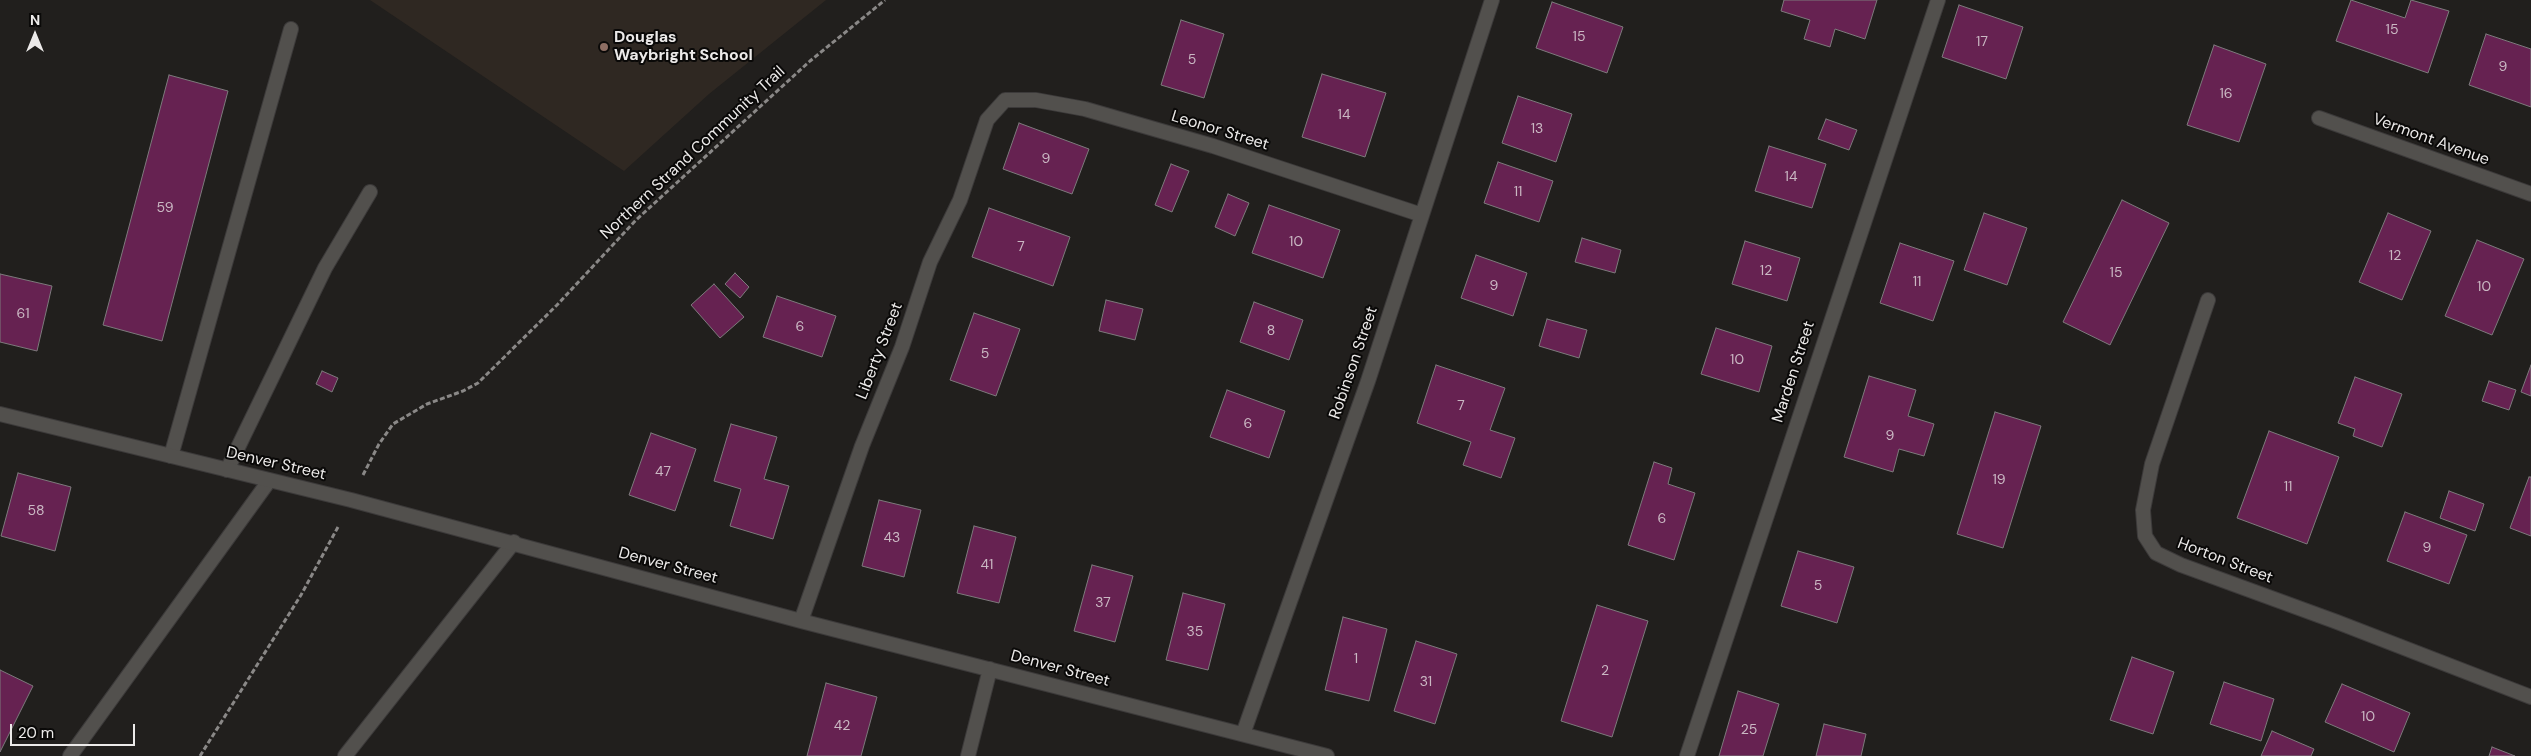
<!DOCTYPE html>
<html>
<head>
<meta charset="utf-8">
<style>
  body { margin:0 }
  #map { position:relative; width:2531px; height:756px; overflow:hidden; background:#211f1d; font-family:"DM Sans",sans-serif }
  canvas { display:block }
  .north { position:absolute; left:10px; top:10px; width:50px; height:50px; -webkit-text-stroke:4px #0a0908; paint-order:stroke; rotate:0deg; font-size:14px; font-weight:700; line-height:20px; text-align:center; color:#eceae9 }
  .north::after { content:''; display:block; margin:auto; width:18px; height:22px; background:#eceae9; clip-path:polygon(50% 0,100% 100%,50% 72%,0 100%) }
  .scale { position:absolute; left:10px; top:724px; width:125px; height:22px; box-sizing:border-box; border:2px solid #eceae9; border-top:0; padding-left:6px; font-size:15px; line-height:18px; white-space:nowrap; color:#eceae9; -webkit-text-stroke:4px #0a0908; paint-order:stroke }
</style>
</head>
<body>
<div id="map">
<canvas width="2531" height="756"></canvas>
<div class="north">N</div>
<div class="scale">20 m</div>
</div>
<script>
const ctx = document.querySelector('canvas').getContext('2d');
ctx.lineJoin = 'round';
function fillPath(path, color) { ctx.fillStyle = color; ctx.fill(path, 'evenodd'); }
const shape = rows => new Path2D(rows.map(r => 'M' + r).join(''));
function trace(path, color, width, dash) { ctx.strokeStyle = color; ctx.lineWidth = width; ctx.lineCap = dash ? 'butt' : 'round'; ctx.setLineDash(dash || []); ctx.stroke(path); }
function write(font, color, halo, rows, align = 'center') {
  ctx.font = font + ' "DM Sans",sans-serif'; ctx.lineWidth = 4; ctx.setLineDash([]); ctx.textBaseline = 'middle'; ctx.strokeStyle = halo; ctx.fillStyle = color; for (const [text, x, y, turn = 0] of rows) {
    ctx.save(); ctx.translate(x, y); ctx.rotate((+turn || 0) * Math.PI / 180); ctx.textAlign = isNaN(turn) ? turn : align; if (halo) ctx.strokeText(text, 0, 0); ctx.fillText(text, 0, 0); ctx.restore();
  }
}
fillPath(shape([
  [370,0,826,0,709,94,624,171]
]), '#2f2822');
const building = shape([
  [1784,0,1877,0,1865,39,1835,29,1830,47,1804,39,1810,20,1781,11,1784,0],
  [2351,0,2405,18,2411,0,2449,11,2428,73,2336,41,2351,0],
  [1552,2,1623,27,1607,73,1536,48,1552,2],
  [1959,5,2023,27,2006,79,1942,57,1959,5],
  [1181,20,1224,34,1204,98,1161,85,1181,20],
  [2486,34,2531,49,2531,107,2469,85,2486,34],
  [2214,45,2266,64,2239,142,2187,125,2214,45],
  [1322,74,1386,93,1365,157,1302,137,1322,74],
  [169,75,228,91,162,341,103,325,169,75],
  [1518,96,1572,114,1556,162,1502,143,1518,96],
  [1826,119,1857,130,1849,150,1818,139,1826,119],
  [1019,123,1089,149,1072,194,1003,169,1019,123],
  [1769,146,1826,164,1812,208,1755,191,1769,146],
  [1498,162,1553,181,1539,222,1484,203,1498,162],
  [1171,164,1189,171,1172,212,1155,205,1171,164],
  [1228,194,1249,203,1235,236,1215,227,1228,194],
  [2122,200,2169,223,2110,345,2063,322,2122,200],
  [1269,205,1340,230,1323,278,1252,253,1269,205],
  [989,208,1070,237,1053,286,972,257,989,208],
  [1984,213,2027,228,2007,285,1964,270,1984,213],
  [2388,213,2431,231,2402,300,2359,282,2388,213],
  [1582,238,1621,250,1615,273,1575,262,1582,238],
  [2477,240,2524,259,2492,335,2445,316,2477,240],
  [1745,241,1800,258,1787,301,1732,284,1745,241],
  [1900,243,1954,261,1933,321,1880,303,1900,243],
  [1476,255,1527,273,1513,316,1461,298,1476,255],
  [735,273,749,287,740,298,725,284,735,273],
  [0,274,52,286,37,351,0,342,0,274],
  [714,284,744,317,720,338,691,305,714,284],
  [777,296,836,316,822,357,763,337,777,296],
  [1106,300,1143,309,1135,340,1099,331,1106,300],
  [1254,302,1303,320,1289,360,1240,342,1254,302],
  [974,313,1020,329,996,396,950,380,974,313],
  [1547,319,1587,330,1579,358,1539,346,1547,319],
  [1716,328,1772,346,1759,392,1701,374,1716,328],
  [1436,365,1505,388,1490,430,1515,438,1501,478,1463,465,1471,442,1417,423,1436,365],
  [2531,365,2531,396,2521,392,2531,365],
  [322,371,338,378,332,392,316,384,322,371],
  [1869,376,1916,390,1908,416,1934,424,1924,456,1899,449,1893,472,1844,457,1869,376],
  [2355,377,2402,394,2382,447,2353,436,2355,429,2338,423,2355,377],
  [2489,381,2516,390,2509,410,2482,401,2489,381],
  [1227,390,1285,411,1269,458,1210,437,1227,390],
  [1995,412,2041,426,2003,548,1957,534,1995,412],
  [731,424,777,437,764,479,789,486,773,539,730,526,741,489,714,481,731,424],
  [2269,431,2339,457,2307,544,2237,518,2269,431],
  [651,433,696,449,675,511,629,495,651,433],
  [1654,462,1672,468,1668,484,1695,493,1674,560,1628,545,1654,462],
  [18,473,71,487,55,551,1,536,18,473],
  [2529,477,2531,477,2531,536,2510,528,2529,477],
  [2449,491,2484,504,2475,531,2440,518,2449,491],
  [879,500,921,510,904,577,862,566,879,500],
  [2405,512,2467,535,2449,584,2387,561,2405,512],
  [974,526,1016,537,999,603,957,593,974,526],
  [1798,551,1854,567,1837,623,1781,606,1798,551],
  [1092,565,1133,576,1115,642,1074,631,1092,565],
  [1183,593,1225,604,1208,670,1166,660,1183,593],
  [1597,605,1648,621,1612,737,1561,721,1597,605],
  [1343,617,1387,629,1369,701,1325,690,1343,617],
  [1416,641,1457,654,1435,724,1394,711,1416,641],
  [2132,657,2174,672,2153,734,2110,720,2132,657],
  [0,670,33,686,0,752,0,670],
  [2224,682,2274,699,2261,741,2210,724,2224,682],
  [826,683,877,697,861,756,807,756,826,683],
  [2342,684,2410,713,2394,752,2325,722,2342,684],
  [1738,691,1779,704,1763,756,1719,756,1738,691],
  [1824,724,1866,734,1861,756,1816,756,1824,724],
  [2272,731,2314,749,2311,756,2261,756,2272,731],
  [2492,747,2515,756,2489,756,2492,747]
]);
fillPath(building, '#662251');
trace(building, '#7d7a7c', 1);
const service = shape([
  [171,456,291,29],
  [227,470,325,268,370,192],
  [70,756,269,481],
  [345,756,514,542]
]);
const minor = shape([
  [2319,118,2531,194],
  [2208,300,2152,464,2143,510,2145,536,2156,553,2181,565,2337,622,2531,697],
  [0,414,351,500,801,621,1327,756],
  [801,621,862,446,902,347,930,262,960,200,987,120,1005,100,1036,100,1085,109,1213,146,1422,215],
  [1243,734,1368,381,1492,0],
  [968,756,990,669],
  [1687,756,1938,0]
]);
trace(service, '#3c3a3a', 16);
trace(minor, '#3c3a3a', 16);
trace(shape([
  [363,475,379,444,393,424,427,404,463,391,478,383,557,305,636,220,810,61,885,0],
  [200,756,301,595,338,527]
]), '#8a8887', 3, [5, 2.5]);
trace(service, '#52504d', 14);
trace(minor, '#52504d', 14);
for (const [x, y, r, color] of [
  [604,47,5,"#8d6e63"]
]) { const dot = new Path2D(); dot.arc(x, y, r, 0, 2 * Math.PI); ctx.fillStyle = color; ctx.fill(dot); trace(dot, '#0a0908', 2); }
write('14px', '#cab8c3', null, [
  ["15",2392,30],
  ["15",1579,37],
  ["17",1982,42],
  ["5",1192,60],
  ["9",2503,67],
  ["16",2226,94],
  ["14",1344,115],
  ["13",1537,129],
  ["9",1046,159],
  ["14",1791,177],
  ["11",1518,192],
  ["59",165,208],
  ["10",1296,242],
  ["7",1021,247],
  ["12",2395,256],
  ["12",1766,271],
  ["15",2116,273],
  ["11",1917,282],
  ["9",1494,286],
  ["10",2484,287],
  ["61",23,314],
  ["6",800,327],
  ["8",1271,331],
  ["5",985,354],
  ["10",1737,360],
  ["7",1461,406],
  ["6",1248,424],
  ["9",1890,436],
  ["47",663,472],
  ["19",1999,480],
  ["11",2288,487],
  ["58",36,511],
  ["6",1662,519],
  ["43",892,538],
  ["9",2427,548],
  ["41",987,565],
  ["5",1818,586],
  ["37",1103,603],
  ["35",1195,632],
  ["1",1356,659],
  ["2",1605,671],
  ["31",1426,682],
  ["10",2368,717],
  ["42",842,726],
  ["25",1749,730]
]);
write('bold 16px', '#eceae9', '#0a0908', [
  ["Douglas",614,38],
  ["Waybright School",614,56]
], 'left');
write('16px', '#eceae9', '#0a0908', [
  ["Leonor Street",1220,131,17],
  ["Vermont Avenue",2431,140,20],
  ["Northern Strand Community Trail",693,153,-43],
  ["Liberty Street",880,351,-69],
  ["Robinson Street",1354,363,-71],
  ["Marden Street",1794,372,-72],
  ["Denver Street",276,464,13],
  ["Horton Street",2225,561,21],
  ["Denver Street",668,566,15],
  ["Denver Street",1060,669,15]
]);
</script>
</body>
</html>
